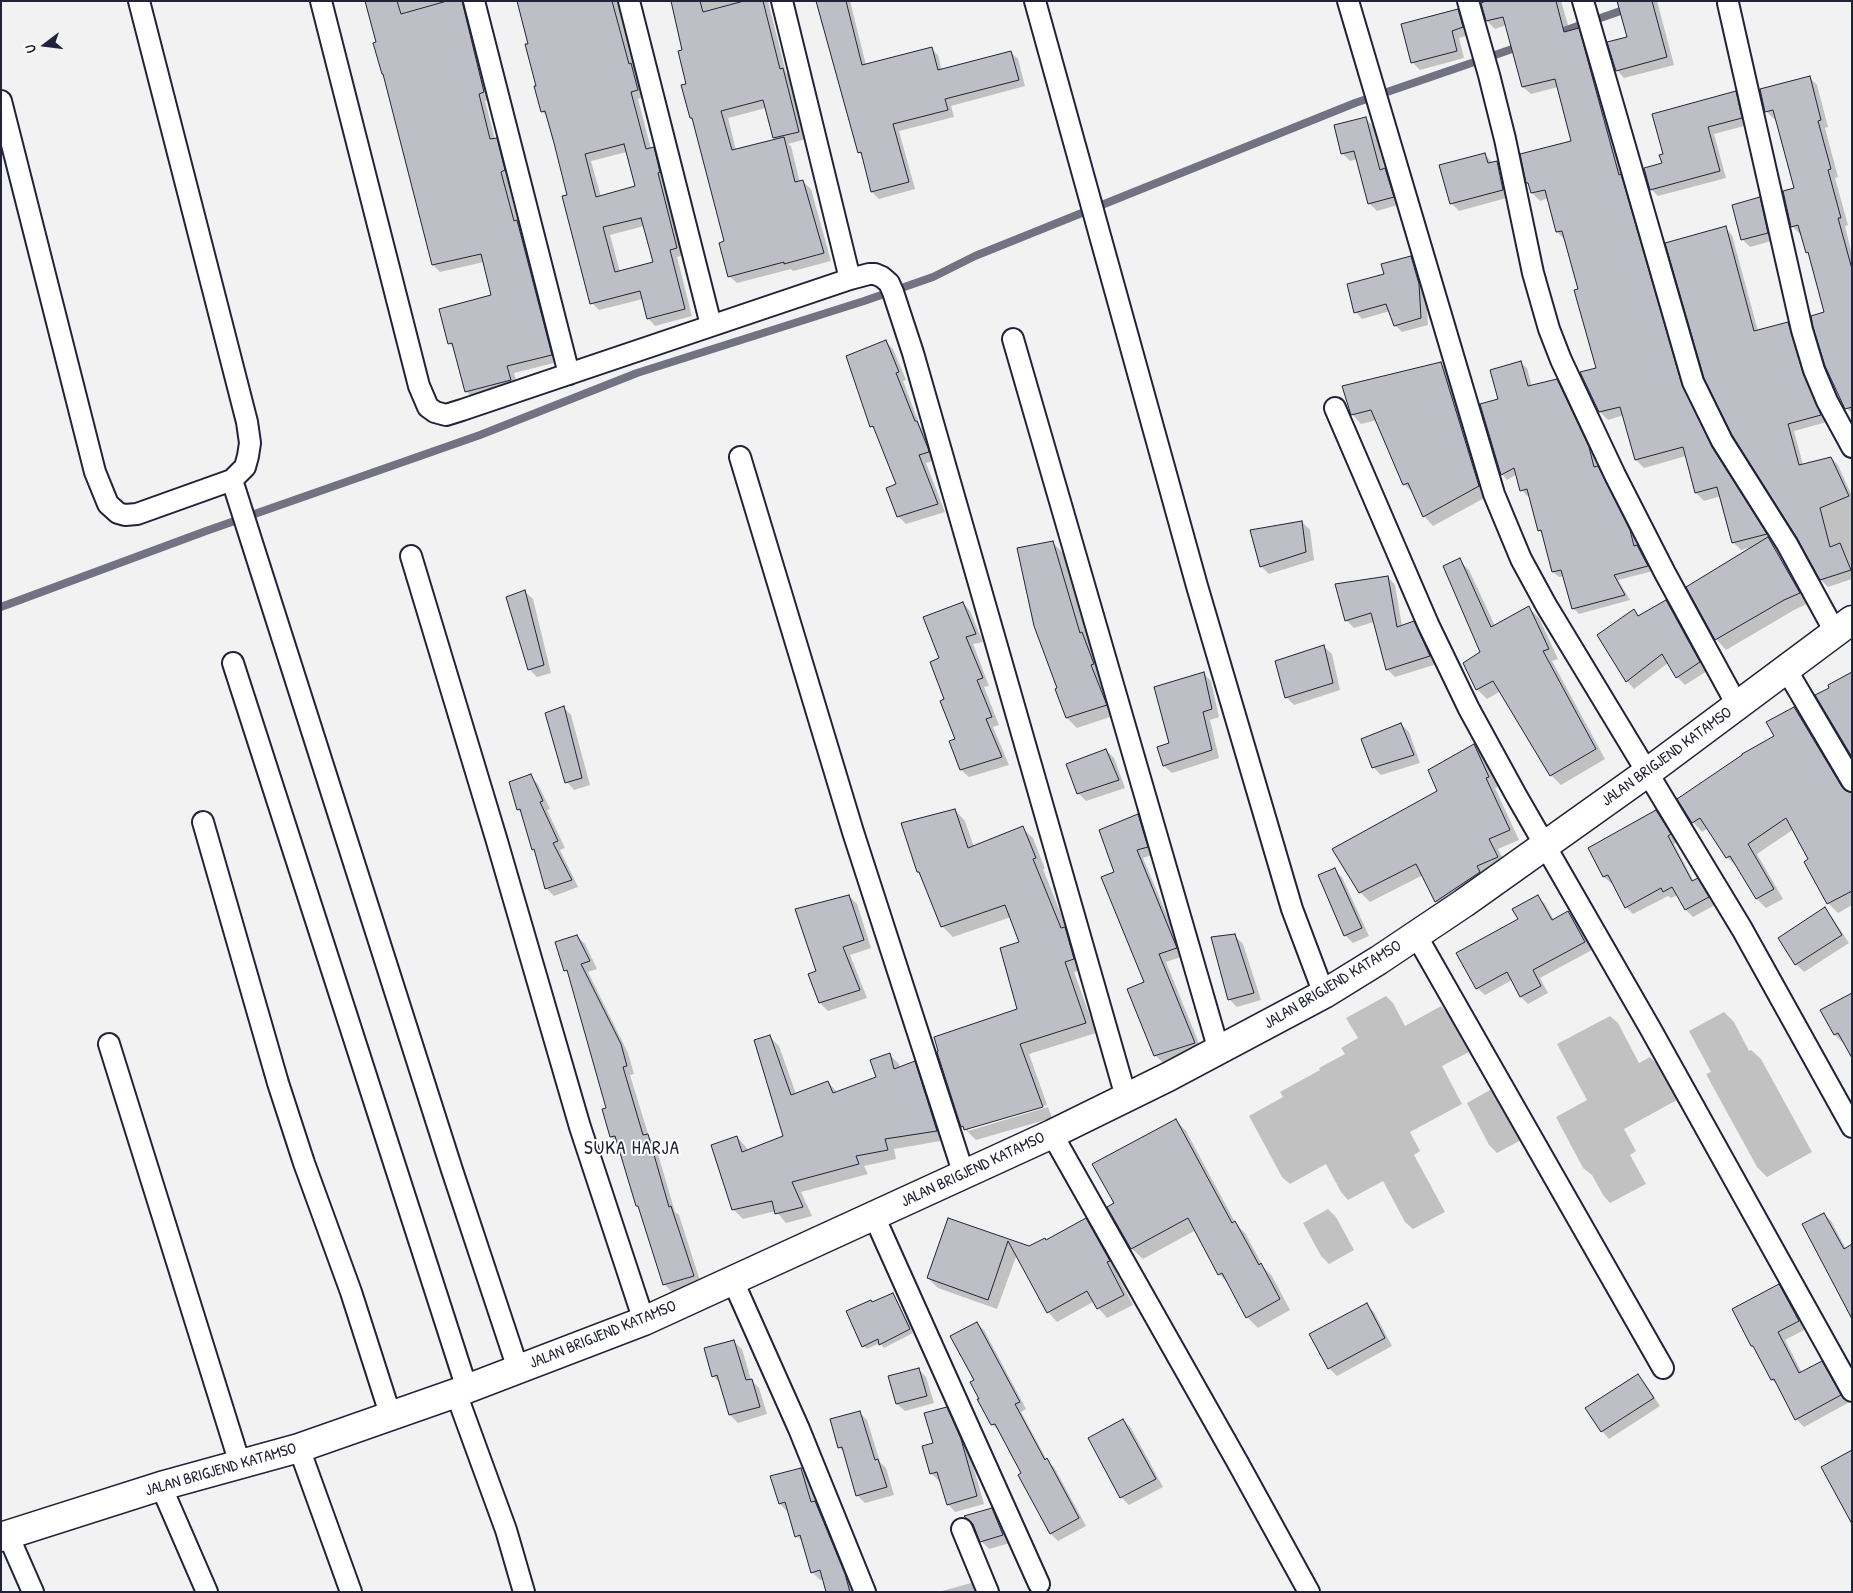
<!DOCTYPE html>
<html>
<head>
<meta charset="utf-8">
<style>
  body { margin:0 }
  #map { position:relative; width:1853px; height:1593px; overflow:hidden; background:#f2f2f3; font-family:"Patrick Hand",sans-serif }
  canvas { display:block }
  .frame { position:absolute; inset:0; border:2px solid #22223b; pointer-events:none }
  .north { position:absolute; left:20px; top:20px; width:50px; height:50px; -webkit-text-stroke:4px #fff; paint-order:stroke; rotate:255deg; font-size:14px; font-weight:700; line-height:20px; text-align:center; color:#22223b }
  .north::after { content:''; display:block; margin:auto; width:18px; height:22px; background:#22223b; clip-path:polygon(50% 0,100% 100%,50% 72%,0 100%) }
</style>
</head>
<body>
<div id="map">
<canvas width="1853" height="1593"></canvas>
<div class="frame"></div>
<div class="north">U</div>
</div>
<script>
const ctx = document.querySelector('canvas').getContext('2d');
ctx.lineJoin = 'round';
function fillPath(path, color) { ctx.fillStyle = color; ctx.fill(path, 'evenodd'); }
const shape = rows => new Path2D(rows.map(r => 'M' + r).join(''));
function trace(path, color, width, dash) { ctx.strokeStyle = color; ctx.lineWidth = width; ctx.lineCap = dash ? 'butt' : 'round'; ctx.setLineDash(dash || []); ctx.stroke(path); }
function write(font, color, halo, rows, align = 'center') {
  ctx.font = font + ' "Patrick Hand",sans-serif'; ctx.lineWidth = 4; ctx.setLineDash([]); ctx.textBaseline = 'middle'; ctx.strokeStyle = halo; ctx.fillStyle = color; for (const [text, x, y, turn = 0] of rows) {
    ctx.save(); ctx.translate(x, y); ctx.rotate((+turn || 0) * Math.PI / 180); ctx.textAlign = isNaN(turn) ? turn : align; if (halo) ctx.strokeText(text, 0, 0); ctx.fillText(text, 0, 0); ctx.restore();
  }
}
fillPath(shape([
  [366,1,466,1,491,99,485,101,495,139,504,147,512,178,507,179,519,225,524,229,558,362,514,373,518,387,474,399,466,391,455,349,449,343,493,296,484,262,440,272,433,265],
  [518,1,617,1,635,69,638,72,645,97,638,99,651,149,653,148,661,156,684,255,677,257,692,316,655,326,648,318,643,299,599,310,592,303,568,196,548,118,542,111,538,87],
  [627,152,637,187,601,197,591,161],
  [644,226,654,263,620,272,610,235],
  [673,1,768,1,786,73,790,77,806,139,788,144,791,146,800,183,803,182,811,189,831,261,793,271,791,269,737,283,729,276,726,242,694,121,691,118,683,51],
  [766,108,774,138,776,140,736,150,728,118],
  [818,1,850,1,866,65,931,48,938,55,942,71,1011,52,1018,59,1025,86,951,106,954,117,899,131,915,189,879,199,872,192,863,157,859,152],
  [1481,1,1561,1,1570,32,1578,30,1586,38,1689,395,1720,457,1773,542,1772,542,1778,548,1809,603,1794,610,1726,650,1716,639,1688,588,1752,547,1741,550,1733,542,1721,496,1704,501,1696,493,1686,456,1644,468,1636,460,1624,415,1608,420,1600,412,1597,369,1579,289,1565,240,1557,232,1548,198,1540,201,1532,193,1528,183,1573,142,1558,87,1531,94,1523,87,1507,25,1495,29,1487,21],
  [1619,1,1657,1,1674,65,1624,78,1617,70,1628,38],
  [1458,10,1465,18,1470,35,1459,38,1464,58,1420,70,1412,62],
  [1809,77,1817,85,1828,127,1825,128,1838,177,1835,178,1848,225,1845,226,1852,255,1852,413,1845,407,1826,313,1810,256,1807,252,1802,233,1800,234,1792,226,1795,189,1777,118,1774,119,1766,111],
  [1735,92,1742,99,1748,125,1714,134,1726,178,1658,196,1651,189,1663,164,1664,155],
  [1365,118,1373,126,1385,170,1393,177,1401,204,1377,211,1369,203,1358,159,1350,161,1343,154],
  [1484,154,1492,162,1497,162,1505,170,1510,197,1459,211,1451,203],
  [1759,199,1767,206,1775,240,1750,247,1742,239],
  [1725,228,1732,235,1758,331,1788,323,1795,330,1827,422,1794,431,1803,465,1831,458,1838,465,1852,496,1852,579,1828,587,1821,580],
  [1411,257,1418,264,1426,292,1428,325,1402,332,1395,325,1390,311,1362,319,1356,312,1385,275],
  [885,341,893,349,906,380,903,381,920,426,924,430,935,457,936,460,926,463,945,512,906,524,898,516,897,485,876,431,872,427,848,357],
  [1441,363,1450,372,1488,496,1433,526,1424,516,1414,494,1404,484,1377,420,1361,424,1352,414],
  [1521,363,1527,368,1532,387,1556,380,1562,386,1594,453,1598,468,1603,473,1635,537,1638,547,1643,552,1653,571,1618,580,1630,600,1579,614,1573,608,1564,576,1559,577,1553,572,1544,535,1539,530,1530,495,1527,496,1522,490,1517,474,1507,480,1502,474,1499,400],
  [1302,522,1310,530,1314,560,1269,574,1261,566],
  [1053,543,1063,553,1088,641,1092,644,1116,715,1077,728,1067,718,1057,690,1059,689],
  [1459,560,1469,570,1495,626,1529,608,1539,618,1558,659,1552,661,1605,759,1561,785,1551,775,1501,691,1487,699,1477,689,1482,652],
  [1388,577,1395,585,1402,626,1414,623,1421,631,1437,664,1395,677,1388,670,1374,622,1354,628,1346,620],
  [525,592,533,599,551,673,537,677,529,669],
  [1666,601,1673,609,1707,671,1685,685,1677,677,1668,663,1634,689,1627,681,1633,610,1640,617],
  [963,603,970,611,983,642,973,644,989,686,984,687,999,725,993,727,1009,765,969,777,961,770,956,740,946,700,941,659],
  [1324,647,1332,654,1340,690,1294,705,1286,697],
  [1203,673,1211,681,1219,717,1210,720,1219,758,1172,773,1164,766,1171,744],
  [563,707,571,715,590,785,574,790,567,782],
  [1794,708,1804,718,1848,793,1852,793,1852,905,1838,913,1828,903,1810,860,1794,829,1757,854,1783,899,1766,908,1757,899,1737,867,1727,857,1708,828,1702,832,1693,822,1775,737],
  [1401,724,1409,732,1420,763,1381,775,1373,767],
  [1474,746,1484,756,1498,787,1495,788,1519,840,1498,849,1507,867,1446,911,1436,901,1423,875,1370,902,1360,892],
  [1106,750,1114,758,1125,788,1086,801,1078,793],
  [530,776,538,784,550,809,547,810,565,848,560,850,578,887,554,896,546,888,523,814,518,810],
  [955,810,965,821,974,847,1022,828,1033,838,1045,869,1043,869,1068,932,1075,939,1084,969,1074,972,1096,1033,1029,1054,1047,1105,968,1128,968,1131,1048,1107,1052,1118,976,1140,962,1126,1018,1010,1021,943,1011,917,953,937,942,926,921,874,918,872],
  [1656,812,1663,819,1677,842,1674,844,1694,882,1697,880,1705,887,1715,905,1693,917,1686,910,1678,895,1671,898,1668,896,1633,914,1626,907,1613,883,1612,884,1604,877,1589,849],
  [1138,816,1146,823,1155,854,1143,858,1184,956,1166,962,1202,1051,1163,1063,1155,1055,1145,983,1116,872],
  [1334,870,1342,877,1369,936,1353,943,1345,935,1320,876],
  [849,896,857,904,871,948,850,955,867,998,828,1011,820,1003,809,975,817,972],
  [1538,897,1545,904,1554,920,1568,912,1575,919,1592,950,1540,978,1548,993,1528,1004,1521,997,1512,980,1485,995,1477,988,1519,920],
  [1824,909,1832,917,1849,943,1804,972,1796,964],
  [577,936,585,944,597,969,588,972,628,1053,634,1074,630,1075,649,1137,655,1144,675,1212,679,1215,701,1284,672,1292,664,1284,641,1209,637,1206,619,1144,611,1137,608,1109,569,974,565,970],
  [1235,936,1243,944,1261,1000,1237,1007,1229,999],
  [1852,995,1845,1045,1835,1035,1822,1011],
  [1386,996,1393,1003,1405,1026,1441,1006,1448,1014,1469,1052,1442,1066,1462,1104,1410,1132,1420,1151,1414,1155,1445,1212,1413,1229,1405,1222,1383,1181,1348,1200,1341,1192,1326,1164,1290,1184,1282,1177,1249,1116,1283,1097,1280,1092,1320,1070,1319,1068,1345,1054,1341,1048,1358,1038,1346,1018],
  [1724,1012,1734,1022,1749,1051,1751,1050,1761,1059,1812,1152,1767,1177,1757,1167,1706,1074,1711,1072,1689,1031],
  [1610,1016,1618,1023,1639,1063,1650,1057,1658,1065,1677,1100,1624,1129,1636,1151,1630,1155,1646,1184,1610,1203,1603,1195,1592,1175,1583,1168,1556,1117,1587,1100,1557,1044],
  [770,1037,779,1046,796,1094,828,1082,837,1092,877,1078,889,1054,899,1064,900,1068,914,1062,924,1072,946,1140,894,1149,896,1159,864,1166,868,1174,801,1192,812,1216,786,1223,776,1211,743,1219,733,1209,737,1137,746,1147,748,1151,784,1137],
  [1490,1090,1497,1098,1521,1140,1497,1153,1489,1145,1467,1103],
  [1176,1120,1186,1131,1236,1224,1245,1233,1264,1268,1272,1276,1290,1310,1258,1328,1247,1317,1231,1286,1219,1274,1196,1230,1143,1259,1132,1249,1108,1207,1115,1203],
  [1328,1209,1336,1217,1354,1250,1329,1264,1321,1256,1303,1223],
  [1824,1214,1831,1221,1846,1249,1840,1295],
  [949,1219,1029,1248,1046,1241,1086,1220,1095,1229,1119,1271,1116,1272,1133,1305,1107,1318,1093,1302,1057,1322,1048,1312,1017,1254,997,1309,938,1288,928,1278],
  [1778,1285,1786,1293,1806,1329,1785,1340,1802,1373,1821,1362,1829,1370,1848,1403,1804,1427,1796,1419,1778,1385,1772,1380,1756,1349,1752,1346],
  [893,1294,896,1298,913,1333,884,1348,880,1343,867,1349,863,1346,873,1303],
  [1366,1305,1374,1312,1392,1346,1337,1376,1329,1368],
  [977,1323,984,1330,1026,1409,1021,1412,1048,1462,1054,1467,1086,1526,1058,1541,1051,1534,1022,1474,1000,1432,992,1424,981,1399,976,1381],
  [734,1342,742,1349,751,1380,759,1388,767,1414,738,1423,730,1415,721,1384,713,1376],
  [918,1369,926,1377,934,1403,905,1411,897,1404],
  [1638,1375,1645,1383,1660,1406,1609,1439,1602,1431],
  [946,1409,954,1416,968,1448,984,1504,955,1512,948,1504,941,1480,939,1481,931,1473,934,1443],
  [859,1412,867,1420,880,1462,886,1468,894,1495,865,1503,857,1495,845,1453,839,1447],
  [1123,1420,1131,1428,1163,1487,1129,1505,1121,1497,1089,1438],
  [800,1469,808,1477,816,1503,823,1510,856,1592,828,1592,824,1579,820,1580,812,1572,804,1543,797,1536,789,1511,787,1511,780,1504],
  [992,1510,999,1517,1010,1543,989,1549,981,1541],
  [971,1583,979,1592,942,1591]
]), '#0003');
trace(shape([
  [1555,34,1629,8],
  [1,607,206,531,480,435,637,373,864,301,933,277,975,256,1355,103,1521,46]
]), '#727282', 8);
const building = shape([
  [365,1,397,1,401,14,447,1,462,1,484,92,479,94,490,139,497,138,505,170,501,172,514,221,517,220,552,355,507,366,511,380,465,392,452,343,448,344,439,309,491,295,481,254,432,265,383,74,382,74,373,43,376,42,365,1],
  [517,1,612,1,629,64,631,63,638,90,631,92,646,149,654,147,660,172,658,173,677,248,670,250,685,309,647,319,640,291,590,304,562,196,567,195,554,143,545,111,541,112,534,86,536,86,525,44,528,44,517,1],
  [624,144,635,186,596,197,585,154,624,144],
  [641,218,653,262,615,272,603,227,641,218],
  [671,1,700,1,703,12,744,1,763,1,780,69,783,68,799,132,773,138,763,100,721,111,732,150,784,137,795,182,803,180,824,253,784,264,784,262,728,277,719,243,724,241,692,118,690,118,681,85,686,84,678,51,682,50,671,1],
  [816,1,846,1,862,65,932,47,938,70,1011,51,1019,80,945,99,948,110,893,124,909,182,871,192,861,152,858,153,816,1],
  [1486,1,1556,1,1564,32,1579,28,1619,175,1621,174,1682,385,1712,447,1767,534,1732,543,1717,487,1695,493,1683,447,1635,460,1620,407,1599,412,1580,372,1596,368,1574,290,1578,289,1562,231,1556,232,1545,190,1531,193,1528,183,1526,183,1520,154,1571,141,1555,79,1522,87,1503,17,1486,21,1481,3,1486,1],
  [1617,1,1652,1,1667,57,1616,71,1607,42,1627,37,1617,1],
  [1458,9,1463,27,1452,31,1457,51,1411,63,1401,24,1458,9],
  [1810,76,1821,120,1818,121,1831,169,1828,170,1841,218,1838,218,1852,269,1852,407,1845,409,1825,366,1813,327,1811,316,1824,312,1808,252,1806,253,1798,225,1791,227,1783,191,1794,188,1773,110,1765,112,1760,89,1810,76],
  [1736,91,1742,118,1708,127,1720,171,1650,190,1644,168,1662,163,1659,155,1663,154,1652,114,1736,91],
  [1366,117,1380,170,1385,168,1394,197,1368,204,1354,151,1341,154,1334,125,1366,117],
  [1485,153,1488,163,1497,161,1503,190,1450,204,1439,165,1485,153],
  [1760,197,1768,233,1741,240,1732,205,1760,197],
  [1726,226,1754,331,1788,322,1803,373,1821,415,1788,424,1799,465,1831,457,1849,496,1820,508,1830,547,1840,543,1851,570,1820,580,1797,538,1732,435,1704,378,1665,243,1726,226],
  [1411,256,1419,284,1421,318,1394,326,1386,304,1354,313,1347,284,1384,274,1381,264,1411,256],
  [886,340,899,372,896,373,915,421,917,421,928,448,929,452,919,455,938,504,897,517,886,488,896,484,873,426,870,427,846,356,886,340],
  [1521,361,1528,386,1557,379,1589,447,1594,467,1598,466,1630,530,1634,546,1637,545,1648,566,1614,575,1625,595,1572,609,1561,570,1552,572,1541,530,1538,531,1527,489,1520,491,1514,468,1501,475,1480,404,1498,399,1490,370,1521,361],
  [1441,362,1479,486,1423,517,1408,483,1403,485,1371,410,1351,415,1342,386,1441,362],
  [1302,521,1306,552,1260,567,1250,530,1302,521],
  [1768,537,1800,593,1784,600,1715,640,1686,587,1768,537],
  [1053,541,1080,633,1082,632,1094,664,1091,665,1107,705,1066,718,1055,689,1057,688,1034,626,1017,548,1053,541],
  [1460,558,1491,627,1529,606,1549,649,1543,651,1596,749,1550,776,1493,681,1476,690,1463,663,1480,652,1443,566,1460,558],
  [1388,576,1397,627,1414,621,1430,656,1386,670,1371,613,1345,621,1335,584,1388,576],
  [525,590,544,665,528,670,506,597,525,590],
  [1666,600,1700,662,1676,678,1662,654,1626,682,1597,635,1634,609,1638,616,1666,600],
  [963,602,976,634,966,637,983,678,977,680,992,717,986,719,1002,757,960,770,949,741,955,739,940,701,944,699,930,662,939,658,923,617,963,602],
  [1324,645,1333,683,1285,698,1275,661,1324,645],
  [1204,672,1212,709,1203,712,1212,750,1163,766,1157,747,1169,743,1154,687,1204,672],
  [1852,672,1852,757,1815,695,1829,688,1828,685,1852,672],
  [564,706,582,778,565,783,545,713,564,706],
  [1794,707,1842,787,1846,791,1852,793,1852,891,1827,904,1804,862,1808,859,1786,818,1748,844,1774,889,1756,899,1730,856,1726,858,1700,818,1692,823,1677,799,1742,755,1742,754,1774,736,1766,722,1794,707],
  [1401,723,1414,755,1372,768,1361,739,1401,723],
  [1474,744,1489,777,1486,778,1510,830,1489,839,1498,857,1477,866,1480,872,1435,902,1416,864,1359,893,1332,849,1437,791,1428,770,1474,744],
  [1106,749,1119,780,1077,794,1066,764,1106,749],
  [531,774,543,801,540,802,558,841,553,843,572,880,545,889,534,849,532,850,520,809,517,810,509,782,531,774],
  [955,809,968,848,1023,826,1036,858,1033,859,1061,928,1065,927,1074,959,1065,962,1086,1023,1020,1044,1043,1107,964,1130,963,1126,961,1127,937,1052,938,1051,934,1037,1017,1009,1000,948,1019,942,1005,905,941,927,919,872,917,872,901,823,955,809],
  [1656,810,1671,834,1668,836,1692,881,1698,878,1709,897,1685,910,1672,887,1663,892,1661,888,1625,908,1608,875,1603,877,1588,848,1656,810],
  [1138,814,1148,847,1137,850,1177,948,1159,954,1195,1043,1154,1056,1127,989,1144,982,1101,877,1114,872,1099,830,1138,814],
  [1335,868,1362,928,1344,936,1318,875,1335,868],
  [849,895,864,940,843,947,860,990,819,1003,808,974,816,971,795,909,849,895],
  [1538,895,1552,920,1568,911,1585,942,1533,970,1541,986,1520,997,1507,972,1476,989,1456,953,1518,919,1512,909,1538,895],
  [1825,907,1842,935,1795,965,1778,938,1825,907],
  [1235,934,1254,993,1228,1000,1211,937,1235,934],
  [577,935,590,961,581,964,621,1044,627,1066,623,1067,643,1135,648,1134,669,1207,671,1206,694,1276,663,1285,638,1206,636,1206,615,1136,610,1137,602,1109,606,1108,567,970,564,971,555,942,577,935],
  [1852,993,1852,1058,1838,1033,1834,1035,1820,1010,1852,993],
  [770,1035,791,1095,828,1081,833,1093,876,1077,870,1060,890,1053,894,1069,915,1061,937,1131,885,1139,888,1150,856,1156,859,1164,792,1182,803,1207,775,1214,772,1201,732,1210,711,1145,737,1136,742,1152,783,1136,754,1040,770,1035],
  [1176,1119,1232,1223,1235,1221,1259,1265,1261,1263,1280,1299,1246,1318,1222,1273,1218,1275,1188,1218,1131,1249,1107,1207,1114,1203,1092,1164,1176,1119],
  [1824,1213,1844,1249,1852,1244,1852,1319,1802,1224,1824,1213],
  [948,1218,1029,1246,1045,1238,1046,1240,1086,1218,1110,1261,1107,1262,1124,1295,1097,1309,1087,1291,1047,1313,1008,1241,988,1300,927,1278,948,1218],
  [1779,1284,1799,1321,1778,1332,1799,1373,1822,1361,1841,1395,1795,1420,1774,1379,1771,1380,1753,1346,1751,1346,1732,1309,1779,1284],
  [893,1293,910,1329,879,1345,878,1339,862,1347,846,1311,871,1300,872,1302,893,1293],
  [1367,1303,1385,1338,1328,1369,1309,1334,1367,1303],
  [977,1322,1020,1402,1015,1404,1045,1460,1047,1458,1079,1518,1050,1534,1018,1475,1021,1473,995,1424,991,1425,977,1399,979,1399,970,1382,974,1380,950,1336,977,1322],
  [734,1340,746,1380,752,1379,760,1407,729,1415,717,1375,712,1377,704,1348,734,1340],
  [919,1368,927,1396,896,1404,888,1376,919,1368],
  [1638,1374,1654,1398,1601,1432,1585,1408,1638,1374],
  [947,1407,961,1439,977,1496,947,1505,937,1472,930,1474,922,1446,933,1443,924,1413,947,1407],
  [860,1411,875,1460,878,1459,887,1487,856,1496,842,1447,838,1448,830,1419,860,1411],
  [1123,1419,1156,1479,1120,1498,1088,1438,1123,1419],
  [1852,1450,1852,1524,1821,1467,1852,1450],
  [801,1468,811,1502,815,1501,845,1574,850,1592,826,1592,820,1570,811,1573,800,1535,795,1537,785,1502,779,1504,770,1476,801,1468],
  [992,1508,1003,1535,980,1542,973,1524,964,1516,992,1508]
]);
fillPath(building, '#bebec6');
trace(building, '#22223b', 1);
const street = shape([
  [139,1,247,422,250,443,248,456,245,467,232,480],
  [321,1,419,386,428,407,435,412,446,415,462,410,850,279,869,274,875,274,882,277,889,283,893,292,913,353,1126,1097],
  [474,1,569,374],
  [629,1,711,325],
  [782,1,850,279],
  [1035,1,1197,586,1292,909,1324,994],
  [1348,1,1494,494,1521,559,1546,605,1742,929,1852,1127],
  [1468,1,1489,75,1505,139,1533,273,1549,329,1561,360,1615,475,1665,573,1737,705],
  [1583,1,1693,382,1722,441,1787,544,1835,632],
  [1728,3,1802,330,1814,370,1827,401,1852,447],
  [1,101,95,472,108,504,118,513,125,515,137,514,232,480,452,1170,518,1369],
  [1013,339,1219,1051],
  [1335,408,1428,624,1469,709,1516,795,1650,1028,1852,1391],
  [740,457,853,832,964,1175],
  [411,556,496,838,580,1127,644,1321],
  [233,663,467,1389],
  [1786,669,1852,781],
  [203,822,278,1083,304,1163,351,1292,391,1417],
  [1416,935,1663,1368],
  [109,1044,240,1464],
  [1052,1134,1238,1463,1309,1592],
  [874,1216,1039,1584],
  [733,1281,799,1429,865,1592],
  [456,1393,506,1530,524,1592],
  [299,1448,351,1592],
  [161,1486,207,1592],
  [962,1529,988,1592],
  [8,1535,33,1592]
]);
const highway = shape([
  [1,1537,161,1486,299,1448,456,1393,644,1321,1052,1134,1168,1077,1324,994,1379,960,1464,903,1648,772,1852,620]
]);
trace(street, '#22223b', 24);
trace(highway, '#22223b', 31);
trace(street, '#fff', 20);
trace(highway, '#fff', 28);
write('16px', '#22223b', '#fff', [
  ["JALAN BRIGJEND KATAMSO",1667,757,-36],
  ["JALAN BRIGJEND KATAMSO",1333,985,-31],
  ["JALAN BRIGJEND KATAMSO",973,1170,-25],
  ["JALAN BRIGJEND KATAMSO",603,1335,-22],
  ["JALAN BRIGJEND KATAMSO",221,1470,-16]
]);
ctx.letterSpacing = '1px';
write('19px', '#22223b', '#fff', [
  ["SUKA HARJA",632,1149]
]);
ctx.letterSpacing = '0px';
</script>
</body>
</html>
